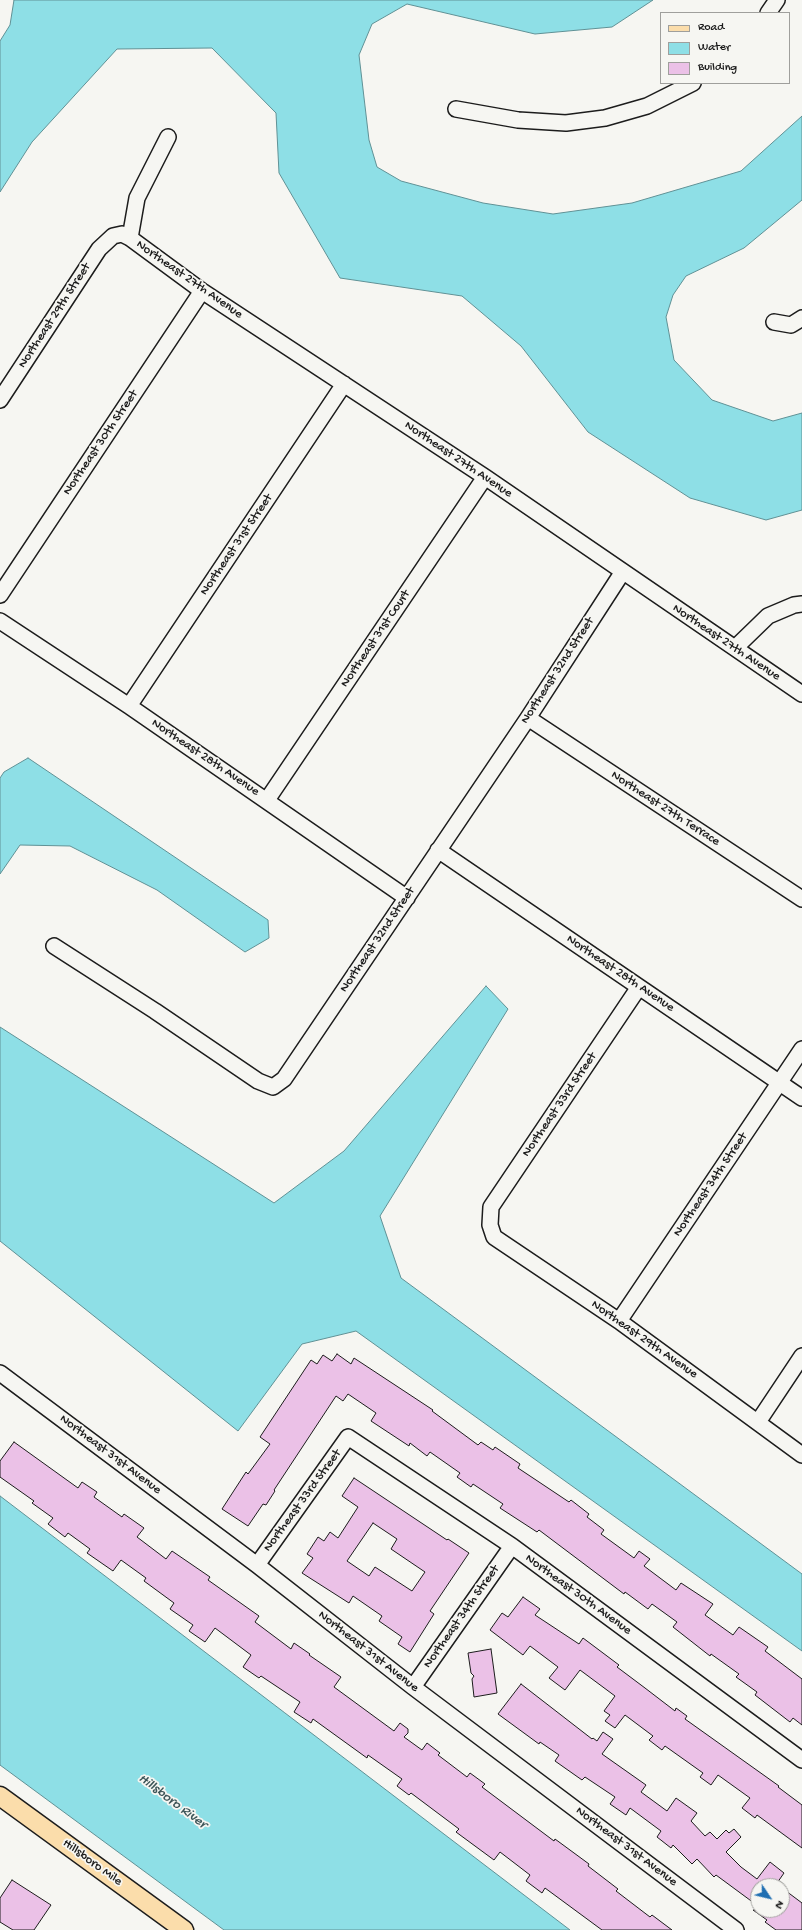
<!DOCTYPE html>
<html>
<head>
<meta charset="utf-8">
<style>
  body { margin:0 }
  #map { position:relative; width:802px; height:1930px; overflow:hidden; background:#f6f6f2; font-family:"Gochi Hand",sans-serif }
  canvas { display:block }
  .legend { position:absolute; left:660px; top:12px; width:130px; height:72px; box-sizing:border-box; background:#f6f6f2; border:1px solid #9f9f9c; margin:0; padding:5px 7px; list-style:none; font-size:12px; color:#1c1c1c }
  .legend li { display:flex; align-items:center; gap:8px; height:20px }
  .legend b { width:20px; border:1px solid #9f9f9c }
  .north { position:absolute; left:750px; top:1878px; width:40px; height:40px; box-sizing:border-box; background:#f6f6f2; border:1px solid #9f9f9c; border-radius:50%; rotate:125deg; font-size:11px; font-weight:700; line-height:16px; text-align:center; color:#1c1c1c }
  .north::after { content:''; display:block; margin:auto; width:14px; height:18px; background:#1f6fb2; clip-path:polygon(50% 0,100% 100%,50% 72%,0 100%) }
</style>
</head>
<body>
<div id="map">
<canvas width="802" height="1930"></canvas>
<ul class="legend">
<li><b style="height:5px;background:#fbddab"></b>Road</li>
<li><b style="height:11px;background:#8edfe6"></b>Water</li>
<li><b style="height:11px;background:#ebc1e7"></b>Building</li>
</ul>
<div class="north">N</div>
</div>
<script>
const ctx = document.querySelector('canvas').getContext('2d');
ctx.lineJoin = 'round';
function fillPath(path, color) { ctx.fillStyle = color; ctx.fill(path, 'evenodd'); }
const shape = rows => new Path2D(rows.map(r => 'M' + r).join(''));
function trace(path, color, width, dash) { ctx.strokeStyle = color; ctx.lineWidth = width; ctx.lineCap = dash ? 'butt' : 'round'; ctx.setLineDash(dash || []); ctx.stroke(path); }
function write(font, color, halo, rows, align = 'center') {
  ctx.font = font + ' "Gochi Hand",sans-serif'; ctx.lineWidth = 3.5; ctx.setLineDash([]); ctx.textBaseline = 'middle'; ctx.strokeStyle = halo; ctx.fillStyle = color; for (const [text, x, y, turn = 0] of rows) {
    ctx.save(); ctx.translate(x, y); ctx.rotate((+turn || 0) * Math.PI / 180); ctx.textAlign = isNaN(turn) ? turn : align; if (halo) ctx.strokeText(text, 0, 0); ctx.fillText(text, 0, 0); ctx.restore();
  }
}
const water = shape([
  [14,0,653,0,612,27,535,34,407,4,372,24,359,55,369,140,377,167,401,181,483,203,553,214,632,203,741,171,802,116,802,200,744,248,686,276,673,295,666,317,674,360,712,400,773,421,802,413,802,510,766,520,690,498,588,432,521,346,462,296,340,278,279,173,276,113,212,48,117,49,32,142,0,192,0,41,10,25,14,0],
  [28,758,268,920,269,938,245,952,157,890,70,846,20,845,0,874,0,778,4,772,28,758],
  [486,986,508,1009,380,1216,401,1278,802,1574,802,1651,356,1331,302,1344,238,1431,0,1241,0,1027,274,1203,344,1151,486,986],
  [0,1496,570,1930,224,1930,0,1765,0,1496]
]);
fillPath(water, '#8edfe6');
trace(water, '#609195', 1);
const building = shape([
  [337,1354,351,1364,354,1358,433,1410,432,1411,478,1445,481,1442,493,1450,495,1447,520,1464,518,1468,569,1502,571,1500,589,1514,587,1517,604,1530,601,1534,634,1558,639,1551,650,1559,644,1566,676,1590,681,1583,713,1604,705,1615,733,1635,739,1627,768,1647,765,1651,802,1679,802,1725,793,1718,790,1722,755,1695,757,1692,736,1677,739,1674,711,1654,710,1656,673,1627,677,1622,652,1604,648,1609,625,1592,624,1594,539,1530,537,1532,500,1508,503,1504,473,1484,471,1487,457,1477,460,1473,430,1452,427,1456,410,1443,409,1446,371,1421,376,1413,348,1394,343,1401,336,1396,274,1490,275,1491,266,1505,263,1504,248,1526,222,1509,246,1472,248,1474,270,1444,260,1437,311,1360,317,1364,323,1355,332,1361,337,1354],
  [14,1442,78,1488,82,1482,97,1492,94,1497,122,1517,124,1514,144,1528,137,1537,166,1559,172,1551,210,1577,208,1580,259,1616,255,1622,291,1649,294,1643,310,1654,309,1655,341,1677,334,1687,394,1731,400,1723,408,1729,408,1733,404,1737,422,1750,427,1743,440,1753,438,1755,467,1777,470,1773,485,1784,482,1787,554,1841,555,1839,589,1864,588,1866,618,1889,616,1891,650,1917,652,1915,672,1930,602,1930,545,1888,542,1893,526,1881,530,1875,500,1852,494,1860,456,1832,459,1829,411,1793,409,1795,397,1786,402,1779,368,1755,367,1758,313,1719,311,1723,294,1712,300,1702,261,1676,259,1678,243,1667,251,1655,215,1628,205,1642,189,1631,193,1625,170,1609,174,1603,144,1581,146,1578,121,1560,113,1571,87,1553,90,1549,68,1533,65,1537,48,1524,53,1518,32,1503,34,1501,0,1477,0,1461,14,1442],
  [354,1478,447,1540,448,1539,469,1553,430,1611,434,1614,410,1652,398,1644,402,1637,379,1621,382,1616,353,1596,349,1603,302,1573,313,1558,307,1554,318,1537,324,1541,330,1532,338,1538,358,1507,342,1496,354,1478],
  [373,1523,397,1539,391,1549,425,1572,412,1591,375,1567,369,1576,347,1561,373,1523],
  [523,1597,540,1609,535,1615,579,1644,583,1638,619,1665,617,1667,645,1688,675,1711,676,1708,687,1716,685,1719,779,1786,778,1787,802,1805,802,1848,757,1815,755,1818,742,1808,750,1798,718,1775,711,1785,700,1777,703,1773,665,1746,662,1750,649,1740,653,1736,625,1715,615,1728,605,1721,610,1715,604,1711,615,1696,580,1670,565,1690,549,1678,558,1667,530,1646,523,1655,490,1630,502,1613,508,1617,523,1597],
  [491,1649,497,1693,474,1697,472,1679,474,1676,471,1673,468,1653,491,1649],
  [521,1684,592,1739,593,1738,597,1741,603,1732,613,1739,602,1754,646,1785,641,1792,667,1811,676,1798,697,1813,691,1821,705,1836,710,1832,717,1839,726,1830,729,1833,734,1829,741,1837,726,1852,741,1867,757,1879,770,1862,784,1873,775,1886,758,1886,758,1906,716,1875,714,1877,697,1859,692,1864,673,1845,671,1848,657,1837,661,1831,630,1808,626,1815,610,1804,615,1797,585,1777,582,1780,555,1761,559,1755,540,1742,539,1744,498,1714,521,1684],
  [12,1880,51,1905,34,1930,13,1930,0,1922,0,1898,12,1880],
  [782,1888,802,1903,802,1930,776,1930,765,1922,767,1920,753,1910,782,1910,782,1888]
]);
fillPath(building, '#ebc1e7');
trace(building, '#1c1c1c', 1);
const minor = shape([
  [768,13,777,0],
  [456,109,518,120,566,123,605,118,647,106,693,83],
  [130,238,137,198,168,137],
  [774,322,791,325,802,318],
  [0,400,99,249,113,236,122,234,130,238,202,291,485,477,802,694],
  [0,595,202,291],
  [0,621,129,706,407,898],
  [735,648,768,616,794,605,802,604],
  [129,706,344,384],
  [528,718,802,899],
  [267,800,485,477],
  [438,850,802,1098],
  [54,946,155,1011,258,1081,273,1087,284,1079,528,718,622,573],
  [639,987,491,1207,490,1225,494,1237,619,1321,802,1455],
  [619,1321,802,1049],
  [0,1373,257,1565,413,1687,736,1930],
  [758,1422,802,1356],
  [257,1565,348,1437,512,1546,802,1760],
  [413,1687,512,1546]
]);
const major = shape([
  [0,1796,184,1930]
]);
trace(minor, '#1c1c1c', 18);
trace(major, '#1c1c1c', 21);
trace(minor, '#f6f6f2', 15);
trace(major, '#fbddab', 18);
write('13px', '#1c1c1c', '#f6f6f2', [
  ["Northeast 27th Avenue",189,280,35],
  ["Northeast 29th Street",55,316,-57],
  ["Northeast 30th Street",101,443,-56],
  ["Northeast 27th Avenue",458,460,34],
  ["Northeast 31st Street",237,545,-56],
  ["Northeast 31st Court",376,639,-56],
  ["Northeast 27th Avenue",726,643,34],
  ["Northeast 32nd Street",558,671,-57],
  ["Northeast 28th Avenue",205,758,34],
  ["Northeast 27th Terrace",665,809,33],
  ["Northeast 32nd Street",378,940,-56],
  ["Northeast 28th Avenue",620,974,34],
  ["Northeast 33rd Street",560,1105,-56],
  ["Northeast 34th Street",711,1185,-56],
  ["Northeast 29th Avenue",644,1340,35],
  ["Northeast 31st Avenue",110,1455,37],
  ["Northeast 33rd Street",303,1501,-54],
  ["Northeast 30th Avenue",578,1595,36],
  ["Northeast 34th Street",462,1617,-55],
  ["Northeast 31st Avenue",368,1652,38],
  ["Northeast 31st Avenue",626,1847,37],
  ["Hillsboro Mile",92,1863,36]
]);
write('italic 14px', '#3e5659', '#f6f6f2', [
  ["Hillsboro River",172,1802,37]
]);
</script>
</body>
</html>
